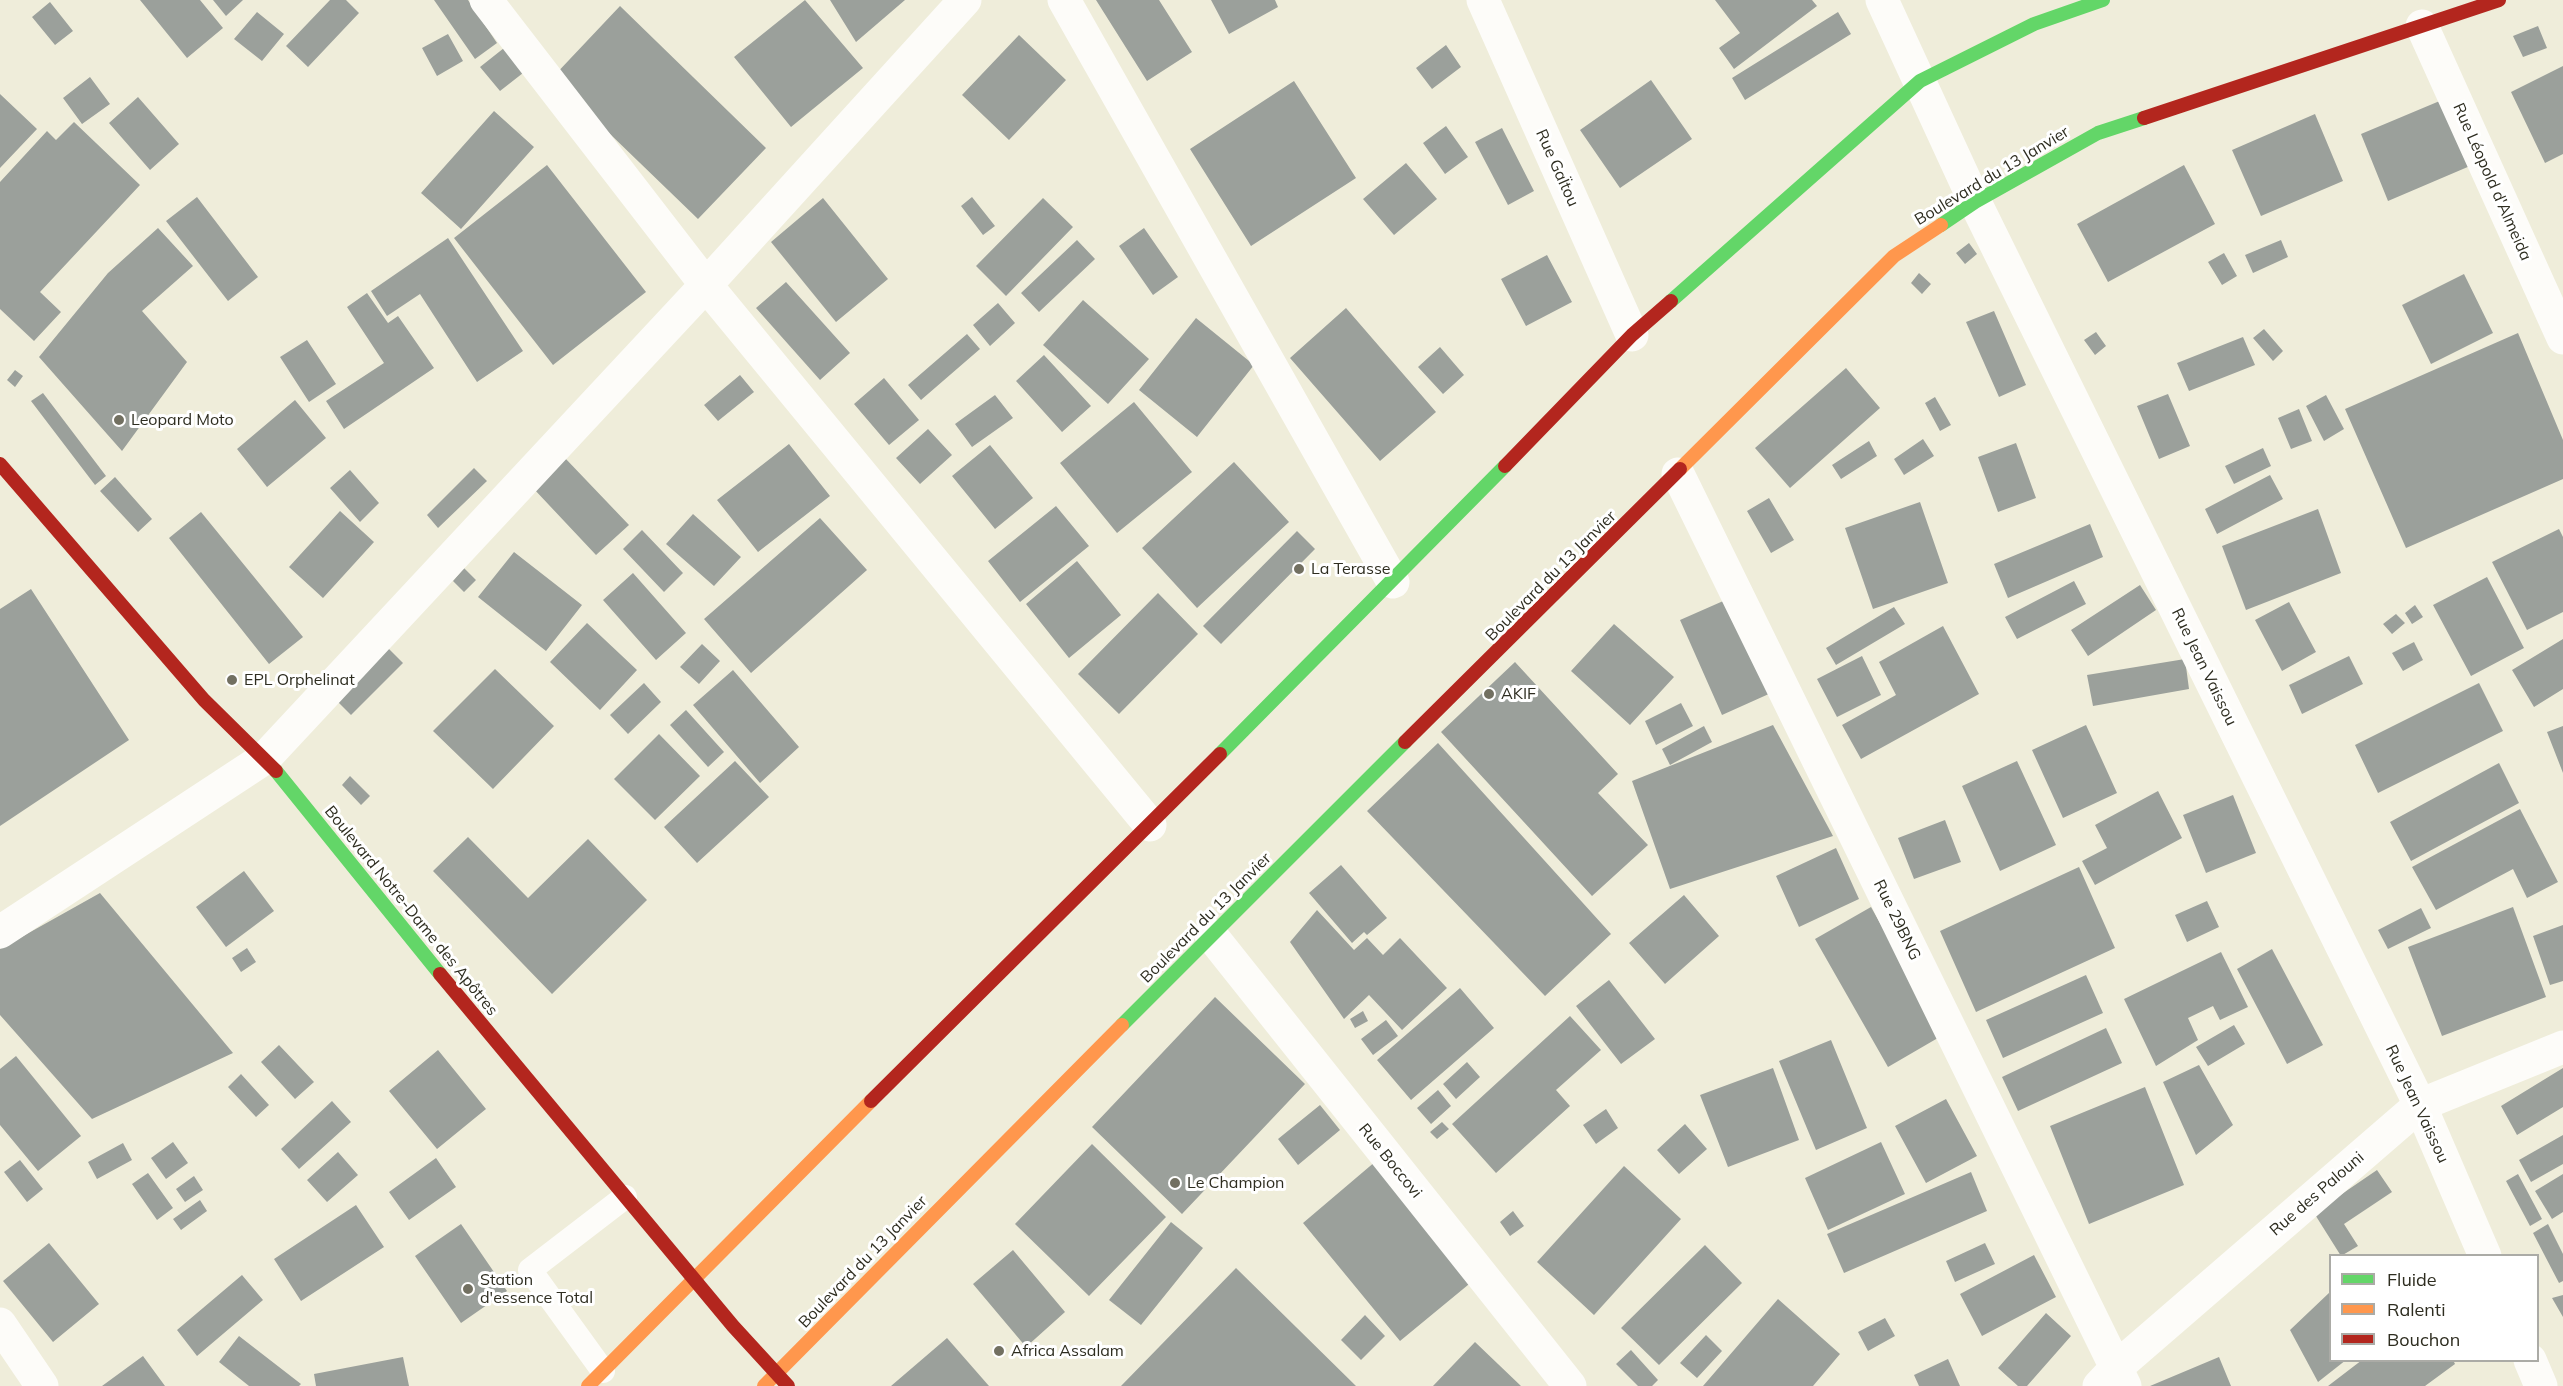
<!DOCTYPE html>
<html>
<head>
<meta charset="utf-8">
<style>
  body { margin:0 }
  #map { position:relative; width:2563px; height:1386px; overflow:hidden; background:#efedda; font-family:Mulish,sans-serif }
  canvas { display:block }
  .legend { position:absolute; left:2329px; top:1254px; width:210px; height:108px; box-sizing:border-box; background:#fff; border:2px solid #ababa6; margin:0; padding:8px 10px; list-style:none; font-size:18px; color:#2e2d20 }
  .legend li { display:flex; align-items:center; gap:12px; height:30px }
  .legend b { width:30px; border:2px solid #ababa6 }
</style>
</head>
<body>
<div id="map">
<canvas width="2563" height="1386"></canvas>
<ul class="legend">
<li><b style="height:8px;background:#63d668"></b>Fluide</li>
<li><b style="height:8px;background:#ff974d"></b>Ralenti</li>
<li><b style="height:8px;background:#b3261e"></b>Bouchon</li>
</ul>
</div>
<script>
const ctx = document.querySelector('canvas').getContext('2d');
ctx.lineJoin = 'round';
function fillPath(path, color) { ctx.fillStyle = color; ctx.fill(path, 'evenodd'); }
const shape = rows => new Path2D(rows.map(r => 'M' + r).join(''));
function trace(path, color, width, dash) { ctx.strokeStyle = color; ctx.lineWidth = width; ctx.lineCap = dash ? 'butt' : 'round'; ctx.setLineDash(dash || []); ctx.stroke(path); }
function write(font, color, halo, rows, align = 'center') {
  ctx.font = font + ' Mulish,sans-serif'; ctx.lineWidth = 6; ctx.setLineDash([]); ctx.textBaseline = 'middle'; ctx.strokeStyle = halo; ctx.fillStyle = color; for (const [text, x, y, turn = 0] of rows) {
    ctx.save(); ctx.translate(x, y); ctx.rotate((+turn || 0) * Math.PI / 180); ctx.textAlign = isNaN(turn) ? turn : align; if (halo) ctx.strokeText(text, 0, 0); ctx.fillText(text, 0, 0); ctx.restore();
  }
}
fillPath(shape([
  [140,0,200,0,223,28,187,58],
  [213,0,243,0,226,16],
  [330,0,346,0,359,13,308,67,286,46],
  [434,0,468,0,497,43,475,59],
  [805,0,863,68,791,127,734,57],
  [830,0,905,0,856,42],
  [1096,0,1159,0,1192,52,1147,81],
  [1211,0,1275,0,1278,7,1229,34],
  [1715,0,1812,0,1817,6,1734,69,1719,48,1740,33],
  [50,2,73,31,55,45,32,17],
  [620,6,766,148,698,219,552,78],
  [257,12,284,34,262,61,234,39],
  [1838,12,1851,34,1745,100,1732,78],
  [2538,26,2547,48,2523,57,2513,36],
  [448,34,463,61,437,76,422,48],
  [1019,35,1066,80,1009,140,962,95],
  [1446,45,1461,67,1432,89,1416,68],
  [504,48,523,73,500,91,480,67],
  [2563,66,2563,154,2545,163,2511,92],
  [90,77,110,104,82,124,63,98],
  [1651,80,1692,139,1620,188,1580,130],
  [1294,81,1356,178,1251,246,1190,149],
  [0,94,37,129,0,168],
  [138,97,179,144,150,170,109,123],
  [2442,100,2470,166,2388,201,2361,134],
  [494,111,534,147,461,229,421,193],
  [2315,114,2343,181,2261,216,2232,150],
  [74,122,140,185,40,292,61,312,34,341,0,309,0,182,47,131,56,140],
  [1446,126,1468,157,1445,174,1423,143],
  [1502,128,1534,191,1508,205,1475,142],
  [1406,163,1437,199,1394,235,1363,199],
  [547,165,646,292,553,365,454,238],
  [2184,165,2215,224,2108,282,2077,224],
  [197,197,258,277,228,301,166,221],
  [972,197,995,226,983,235,961,206],
  [823,198,888,279,836,322,771,242],
  [1043,198,1073,227,1006,296,976,266],
  [158,228,193,266,142,311,187,362,122,451,39,357,108,273],
  [1144,228,1178,277,1153,295,1119,246],
  [448,238,523,351,477,382,420,294,387,316,371,291],
  [1077,240,1095,259,1039,312,1021,293],
  [2281,240,2288,257,2253,273,2245,255],
  [1969,243,1977,254,1965,264,1956,253],
  [2224,253,2237,276,2222,285,2208,262],
  [1547,255,1572,302,1526,326,1501,279],
  [1919,273,1931,284,1922,294,1911,283],
  [2464,274,2493,333,2431,364,2402,305],
  [786,282,850,353,820,380,756,308],
  [367,293,388,323,398,316,434,368,344,429,326,401,384,363,347,307],
  [1083,300,1149,359,1108,404,1043,345],
  [998,303,1015,323,990,346,973,325],
  [1346,308,1436,412,1380,461,1290,358],
  [1994,311,2026,385,1999,397,1966,322],
  [1196,318,1254,365,1197,437,1139,390],
  [2264,329,2283,351,2273,361,2253,338],
  [2096,332,2106,346,2095,355,2084,340],
  [2518,333,2563,440,2563,479,2406,548,2345,409],
  [967,334,980,349,921,400,908,385],
  [2243,337,2255,365,2189,391,2177,363],
  [307,340,336,384,309,402,280,357],
  [1440,347,1464,375,1443,394,1418,367],
  [1044,355,1091,406,1062,432,1016,381],
  [1846,368,1880,408,1790,488,1755,448],
  [15,370,23,376,15,387,7,380],
  [740,375,754,392,718,421,704,405],
  [884,378,919,420,889,445,854,404],
  [43,393,106,476,95,485,31,401],
  [2168,394,2190,446,2159,459,2137,406],
  [995,395,1013,418,972,447,955,424],
  [2326,395,2344,429,2324,441,2306,406],
  [1935,397,1951,425,1940,431,1925,403],
  [295,400,326,438,267,487,237,449],
  [1134,402,1192,472,1117,533,1060,463],
  [2299,409,2312,441,2291,449,2278,418],
  [928,429,952,455,920,484,896,458],
  [1923,439,1934,456,1904,475,1894,459],
  [1869,441,1877,456,1841,479,1832,465],
  [2016,443,2036,498,1998,512,1978,457],
  [789,444,830,496,758,552,717,500],
  [990,445,1033,498,995,529,952,476],
  [2263,448,2271,466,2234,484,2225,466],
  [565,458,629,525,596,555,533,488],
  [1234,462,1289,522,1197,608,1142,548],
  [474,468,487,481,438,528,427,515],
  [350,470,379,503,360,522,330,488],
  [2270,475,2283,499,2217,534,2205,509],
  [115,477,152,519,138,532,100,491],
  [1769,498,1794,540,1771,553,1747,511],
  [1920,502,1948,583,1873,609,1845,528],
  [1056,506,1089,546,1020,602,988,561],
  [2318,509,2341,573,2246,610,2222,546],
  [340,511,374,542,323,598,289,567],
  [201,512,303,637,269,664,169,538],
  [693,514,741,557,714,586,666,544],
  [820,518,867,570,751,673,704,619],
  [2090,524,2103,557,2008,598,1994,564],
  [2559,529,2563,537,2563,612,2527,630,2492,562],
  [642,530,683,573,664,592,623,549],
  [1297,531,1315,549,1221,644,1203,626],
  [514,552,582,605,546,651,478,597],
  [1077,561,1121,615,1069,658,1026,604],
  [464,568,476,580,464,592,453,581],
  [633,573,686,633,656,660,603,600],
  [2487,577,2524,648,2471,676,2433,605],
  [2074,581,2086,604,2017,639,2005,617],
  [2140,585,2156,610,2088,656,2071,630],
  [31,589,129,740,0,826,0,609],
  [1158,593,1198,634,1119,714,1078,674],
  [1730,598,1771,693,1722,715,1680,620],
  [2289,602,2316,652,2282,671,2255,620],
  [2415,605,2423,617,2412,624,2405,613],
  [1894,607,1905,624,1836,665,1826,648],
  [2396,614,2405,623,2392,634,2383,624],
  [587,623,637,670,600,710,550,662],
  [1614,624,1674,677,1630,725,1571,671],
  [1943,626,1979,694,1861,759,1842,725,1896,695,1879,662],
  [2563,639,2563,689,2534,707,2512,670],
  [2414,642,2423,660,2403,671,2392,653],
  [702,644,720,661,699,684,680,667],
  [385,645,403,663,351,715,333,697],
  [1862,656,1881,695,1837,717,1817,679],
  [2349,656,2363,684,2302,714,2289,685],
  [2185,659,2189,689,2093,706,2087,675],
  [1515,662,1618,774,1598,793,1648,845,1592,896,1441,732],
  [495,669,554,726,493,789,433,731],
  [733,670,799,747,760,783,693,705],
  [644,683,661,702,628,734,610,715],
  [2479,683,2503,731,2378,793,2355,745],
  [1681,703,1693,726,1656,745,1645,721],
  [686,710,724,752,708,767,670,725],
  [1773,725,1833,836,1670,889,1632,781],
  [2086,725,2117,793,2063,818,2032,750],
  [1704,726,1712,742,1670,765,1662,749],
  [2563,726,2563,773,2547,732],
  [659,734,700,776,655,820,614,779],
  [1438,743,1611,934,1545,996,1367,811],
  [735,761,769,797,697,863,664,827],
  [2017,761,2056,845,2000,871,1962,786],
  [2499,763,2519,803,2411,861,2390,822],
  [350,776,370,796,361,805,342,785],
  [2158,791,2182,838,2095,885,2082,861,2107,848,2095,825],
  [2233,795,2256,853,2206,873,2183,815],
  [2520,809,2558,882,2527,898,2513,869,2436,910,2412,867],
  [1945,820,1961,862,1914,879,1898,838],
  [468,837,528,898,588,839,647,900,552,994,433,871],
  [1836,848,1859,899,1799,927,1776,876],
  [1341,865,1387,918,1367,935,1364,932,1352,943,1309,893],
  [2079,867,2115,948,1976,1012,1940,931],
  [244,871,274,911,226,947,196,907],
  [100,893,233,1053,92,1119,0,1015,0,949],
  [1684,895,1719,936,1665,984,1629,943],
  [2207,901,2219,927,2187,942,2175,915],
  [1871,907,1943,1035,1888,1067,1815,939],
  [2513,907,2546,997,2442,1036,2408,947],
  [2421,908,2431,928,2388,949,2378,930],
  [1317,910,1354,950,1367,938,1383,955,1400,938,1447,988,1402,1030,1369,995,1344,1019,1290,942],
  [2563,925,2563,981,2550,985,2533,936],
  [247,948,256,962,241,972,232,958],
  [2272,949,2323,1045,2287,1064,2237,969],
  [2221,952,2248,1007,2220,1020,2213,1006,2188,1018,2198,1040,2156,1066,2124,999],
  [2086,975,2103,1013,2003,1058,1986,1020],
  [1609,980,1655,1039,1621,1064,1576,1006],
  [1460,988,1494,1028,1411,1100,1377,1060],
  [1215,997,1305,1084,1182,1214,1092,1127],
  [1363,1011,1368,1021,1355,1028,1350,1019],
  [1570,1016,1601,1050,1556,1090,1570,1106,1496,1173,1452,1124],
  [1386,1020,1398,1036,1373,1055,1361,1039],
  [2234,1025,2245,1044,2208,1066,2196,1047],
  [2106,1028,2122,1063,2018,1111,2002,1077],
  [1831,1040,1867,1128,1816,1150,1779,1061],
  [279,1045,314,1082,295,1099,261,1062],
  [438,1050,486,1109,437,1149,389,1091],
  [16,1056,81,1136,38,1171,0,1125,0,1069],
  [1467,1062,1480,1077,1456,1099,1443,1084],
  [2199,1065,2233,1125,2196,1155,2163,1082],
  [1773,1068,1799,1140,1728,1167,1700,1095],
  [2563,1068,2563,1107,2517,1135,2501,1106],
  [241,1074,269,1105,256,1117,228,1087],
  [2145,1087,2184,1185,2089,1224,2050,1126],
  [1438,1090,1451,1106,1431,1124,1417,1108],
  [1946,1099,1977,1156,1926,1183,1895,1126],
  [332,1101,351,1122,299,1169,281,1149],
  [1320,1105,1340,1130,1298,1165,1278,1139],
  [1606,1109,1618,1128,1596,1144,1583,1125],
  [1442,1122,1449,1129,1437,1139,1430,1132],
  [1685,1124,1707,1149,1679,1174,1657,1150],
  [2563,1135,2563,1164,2531,1182,2519,1160],
  [173,1142,188,1163,166,1179,151,1158],
  [1881,1142,1905,1194,1828,1230,1805,1178],
  [123,1143,132,1160,97,1179,88,1162],
  [1092,1144,1166,1217,1089,1296,1015,1224],
  [338,1152,358,1175,327,1202,307,1180],
  [436,1158,456,1187,409,1220,389,1192],
  [20,1160,43,1189,27,1202,4,1172],
  [1376,1161,1474,1280,1400,1341,1303,1223],
  [1624,1166,1681,1219,1594,1315,1537,1262],
  [2377,1170,2392,1192,2344,1224,2358,1246,2341,1256,2314,1213],
  [1971,1172,1987,1211,1844,1273,1827,1234],
  [148,1173,173,1208,157,1220,132,1184],
  [2518,1174,2542,1219,2530,1226,2506,1181],
  [2563,1174,2563,1212,2552,1219,2535,1191],
  [194,1176,203,1190,185,1202,176,1189],
  [200,1200,207,1211,181,1230,173,1219],
  [356,1205,384,1247,301,1301,274,1259],
  [1513,1211,1524,1226,1510,1236,1500,1222],
  [1171,1222,1203,1248,1141,1325,1109,1300],
  [461,1224,507,1291,461,1323,415,1256],
  [2548,1224,2563,1254,2563,1281,2559,1283,2533,1233],
  [49,1243,99,1304,53,1342,3,1281],
  [1985,1243,1995,1264,1955,1282,1946,1261],
  [1705,1245,1742,1283,1659,1365,1621,1328],
  [1013,1250,1065,1312,1026,1347,973,1284],
  [2034,1255,2056,1297,1982,1336,1960,1294],
  [1236,1268,1356,1386,1121,1386],
  [242,1275,263,1300,197,1356,177,1330],
  [2330,1292,2330,1360,2346,1360,2318,1382,2290,1330],
  [2563,1295,2563,1317,2552,1298],
  [1778,1299,1840,1354,1813,1386,1703,1386],
  [2046,1313,2071,1336,2027,1386,2018,1386,1998,1368],
  [1365,1315,1385,1336,1361,1360,1341,1340],
  [1885,1318,1895,1336,1868,1351,1858,1332],
  [1706,1335,1722,1351,1697,1378,1680,1363],
  [239,1336,301,1384,299,1386,249,1386,219,1362],
  [947,1338,989,1386,891,1386],
  [1475,1342,1521,1386,1433,1386],
  [1631,1350,1658,1380,1652,1386,1638,1386,1616,1364],
  [143,1356,165,1386,102,1386],
  [403,1357,409,1386,316,1386,314,1374],
  [2219,1357,2231,1386,2150,1386],
  [1948,1359,1960,1386,1919,1386,1914,1375],
  [2362,1360,2453,1360,2455,1364,2425,1386,2328,1386]
]), '#9ba09b');
trace(shape([
  [603,1371,530,1270,625,1197]
]), '#fdfcf9', 24);
trace(shape([
  [486,0,706,285,1150,825],
  [1064,0,1393,582],
  [1483,0,1632,335],
  [1882,0,1975,202,2420,1105,2485,1256],
  [2422,26,2563,338],
  [1678,474,2125,1386],
  [0,932,265,758,706,285,965,0],
  [1211,935,1570,1386],
  [0,1324,42,1386],
  [2530,1360,2541,1386],
  [2099,1386,2117,1367,2420,1105,2563,1047]
]), '#fdfcf9', 33);
trace(shape([
  [1941,225,1975,202,2098,133,2144,118],
  [1671,301,1920,81,2034,24,2103,0],
  [1220,754,1505,466],
  [276,771,440,974],
  [1122,1025,1405,742]
]), '#63d668', 14);
trace(shape([
  [1680,469,1894,256,1941,225],
  [588,1386,871,1101],
  [764,1386,1122,1025]
]), '#ff974d', 14);
trace(shape([
  [2144,118,2499,0],
  [0,464,204,700,276,771],
  [1505,466,1632,335,1671,301],
  [1405,742,1680,469],
  [440,974,733,1326,788,1386],
  [871,1101,1220,754]
]), '#b3261e', 14);
for (const [x, y, r, color] of [
  [119,420,6,"#727061"],
  [1299,569,6,"#727061"],
  [232,680,6,"#727061"],
  [1489,694,6,"#727061"],
  [1175,1183,6,"#727061"],
  [468,1289,6,"#727061"],
  [999,1351,6,"#727061"]
]) { const dot = new Path2D(); dot.arc(x, y, r, 0, 2 * Math.PI); ctx.fillStyle = color; ctx.fill(dot); trace(dot, '#fff', 2); }
write('16px', '#2e2d20', '#fff', [
  ["Rue GaÏtou",1557,168,66],
  ["Boulevard du 13 Janvier",1992,176,-31],
  ["Rue Léopold d'Almeida",2492,182,66],
  ["Boulevard du 13 Janvier",1551,576,-45],
  ["Rue Jean Vaissou",2204,667,64],
  ["Boulevard Notre-Dame des Apôtres",411,911,51],
  ["Boulevard du 13 Janvier",1206,918,-45],
  ["Rue 29BNG",1897,920,64],
  ["Rue Jean Vaissou",2417,1104,65],
  ["Rue Boccovi",1390,1161,51],
  ["Rue des Palouni",2317,1194,-41],
  ["Boulevard du 13 Janvier",863,1262,-46]
]);
write('16px', '#2e2d20', '#fff', [
  ["Leopard Moto",131,420],
  ["La Terasse",1311,569],
  ["EPL Orphelinat",244,680],
  ["AKIF",1501,694],
  ["Le Champion",1187,1183],
  ["Station",480,1280],
  ["d'essence Total",480,1298],
  ["Africa Assalam",1011,1351]
], 'left');
</script>
</body>
</html>
